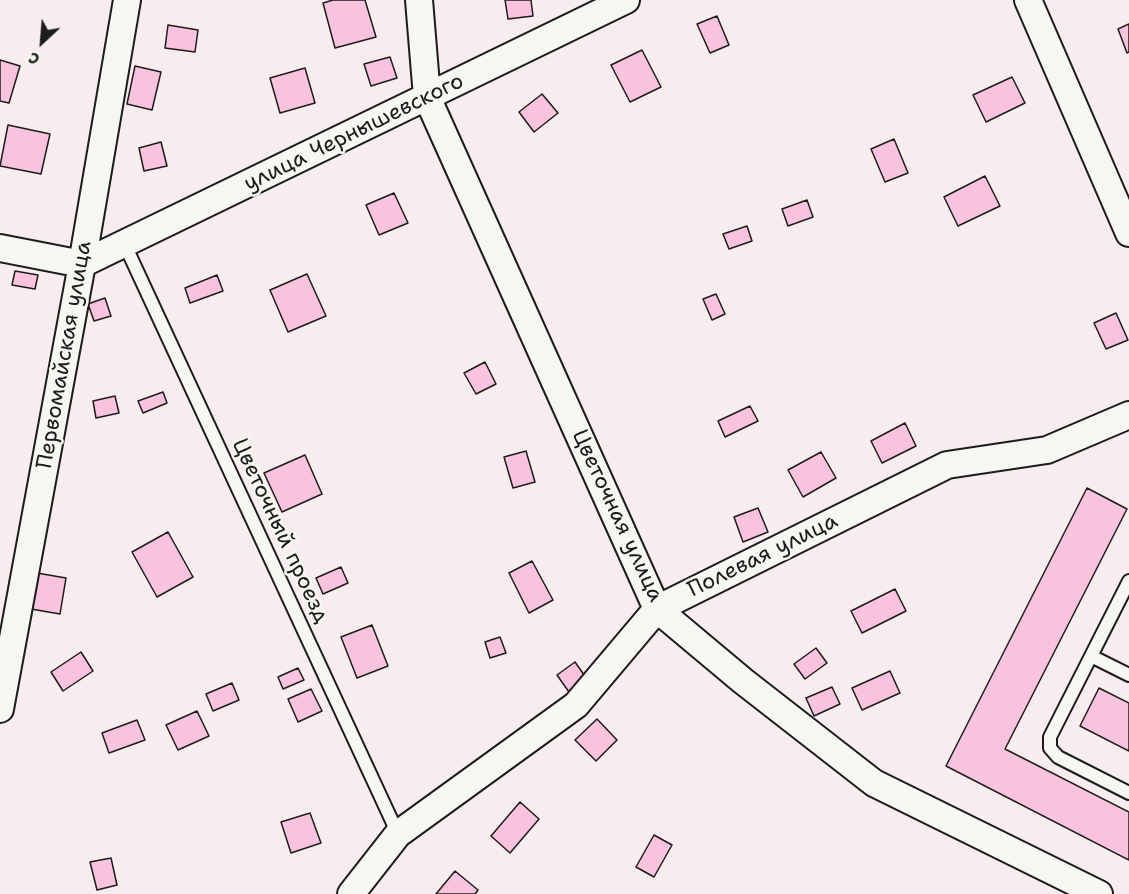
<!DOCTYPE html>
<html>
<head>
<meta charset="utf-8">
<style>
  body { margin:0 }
  #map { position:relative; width:1129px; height:894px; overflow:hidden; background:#f7ecee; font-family:"Shantell Sans",sans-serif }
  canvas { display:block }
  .north { position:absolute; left:12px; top:12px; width:60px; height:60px; -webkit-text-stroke:4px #f6f6f2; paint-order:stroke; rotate:206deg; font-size:16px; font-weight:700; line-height:24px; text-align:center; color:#1c1c1c }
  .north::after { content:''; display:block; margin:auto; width:21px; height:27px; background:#1c1c1c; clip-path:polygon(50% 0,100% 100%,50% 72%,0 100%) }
</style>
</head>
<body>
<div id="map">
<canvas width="1129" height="894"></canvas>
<div class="north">С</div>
</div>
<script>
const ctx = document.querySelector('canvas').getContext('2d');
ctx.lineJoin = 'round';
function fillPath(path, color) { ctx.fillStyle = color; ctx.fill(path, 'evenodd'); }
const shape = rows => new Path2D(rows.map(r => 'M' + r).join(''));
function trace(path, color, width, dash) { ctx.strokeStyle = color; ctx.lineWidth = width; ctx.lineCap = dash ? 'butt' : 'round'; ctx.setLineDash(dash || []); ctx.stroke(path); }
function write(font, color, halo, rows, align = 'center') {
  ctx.font = font + ' "Shantell Sans",sans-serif'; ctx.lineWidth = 5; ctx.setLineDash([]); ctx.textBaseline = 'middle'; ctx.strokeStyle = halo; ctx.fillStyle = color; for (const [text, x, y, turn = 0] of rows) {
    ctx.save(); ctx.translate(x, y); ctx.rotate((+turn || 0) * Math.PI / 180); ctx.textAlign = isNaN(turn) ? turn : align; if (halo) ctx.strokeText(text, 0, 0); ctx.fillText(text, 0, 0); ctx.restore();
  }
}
const building = shape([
  [333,0,365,0,376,37,335,48,323,3,333,0],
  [505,0,531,0,533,16,508,19,505,0],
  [717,16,729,45,710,53,697,24,717,16],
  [1129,24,1129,52,1127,53,1118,29,1129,24],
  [168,25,198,30,195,52,165,48,168,25],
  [642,50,661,87,630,102,611,65,642,50],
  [390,57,397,78,371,86,364,64,390,57],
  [0,60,20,66,9,103,0,101,0,60],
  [135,66,161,72,152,110,127,104,135,66],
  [305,68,315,103,280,113,270,78,305,68],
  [1012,77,1025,103,986,122,973,95,1012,77],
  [542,94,558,113,534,132,519,112,542,94],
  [8,125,50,134,41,174,0,166,8,125],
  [894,139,908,173,885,182,871,149,894,139],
  [161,142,167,166,144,171,139,148,161,142],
  [985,176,1000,206,958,226,944,197,985,176],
  [394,193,408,223,379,235,366,205,394,193],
  [807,200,813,217,788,226,782,209,807,200],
  [747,226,752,241,729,249,723,234,747,226],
  [15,271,38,275,35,289,12,285,15,271],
  [307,274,326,316,288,332,270,290,307,274],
  [217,275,223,291,190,303,185,288,217,275],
  [716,294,725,314,712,320,703,299,716,294],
  [105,298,111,316,94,321,88,304,105,298],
  [1116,313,1128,340,1106,349,1094,323,1116,313],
  [485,362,496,384,476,394,464,373,485,362],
  [163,392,167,403,143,413,138,401,163,392],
  [115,396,119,413,96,418,93,401,115,396],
  [750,406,758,421,725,437,718,421,750,406],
  [905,423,916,446,882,463,871,441,905,423],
  [526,451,535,482,513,488,504,457,526,451],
  [821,452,836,478,803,497,788,470,821,452],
  [305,455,322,494,282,512,264,473,305,455],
  [1087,488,1127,509,1005,749,1129,812,1129,860,946,766,1087,488],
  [758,508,768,532,743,542,734,517,758,508],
  [168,532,193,577,157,597,132,552,168,532],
  [532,561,553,600,529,613,509,573,532,561],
  [341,567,348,583,323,594,316,578,341,567],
  [37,573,66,578,60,614,31,609,37,573],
  [895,589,906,611,862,633,851,611,895,589],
  [372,625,388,666,357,678,341,637,372,625],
  [500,637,506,653,490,658,485,642,500,637],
  [816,648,827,663,805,679,794,664,816,648],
  [81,652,93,671,63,691,51,672,81,652],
  [575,662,587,679,569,692,557,675,575,662],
  [298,668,304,680,283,689,278,677,298,668],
  [890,671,900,693,862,710,852,688,890,671],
  [232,683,239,700,213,711,206,694,232,683],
  [832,687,840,704,814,716,806,698,832,687],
  [1099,688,1129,703,1129,751,1080,726,1099,688],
  [311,689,322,711,298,722,288,699,311,689],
  [197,711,209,736,178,750,166,725,197,711],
  [597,719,617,740,596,761,575,740,597,719],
  [137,720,145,740,109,753,102,733,137,720],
  [520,802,539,819,510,853,491,836,520,802],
  [310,813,321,843,291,853,281,822,310,813],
  [654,835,672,845,654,877,636,867,654,835],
  [111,858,117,885,97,890,90,862,111,858],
  [455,871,478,890,475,894,436,894,455,871]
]);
fillPath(building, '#fac3dd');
trace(building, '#1c1c1c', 1.5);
const service = shape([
  [125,245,398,834,396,837],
  [1129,581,1050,737,1050,748,1058,757,1129,793],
  [1091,656,1129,675]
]);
const minor = shape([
  [419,0,427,97,657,609,743,681,874,783,1099,894],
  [1028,0,1129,233],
  [0,248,82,264],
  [82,264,626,0],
  [0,709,82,264,127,0],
  [351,894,398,834,576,705,657,609,947,465,1047,450,1129,415]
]);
trace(service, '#1c1c1c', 16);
trace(minor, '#1c1c1c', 30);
trace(service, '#f6f6f2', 12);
trace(minor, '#f6f6f2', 26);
write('22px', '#1c1c1c', '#f6f6f2', [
  ["улица Чернышевского",354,133,-26],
  ["Первомайская улица",65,355,-80],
  ["Цветочная улица",617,516,65],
  ["Цветочный проезд",280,531,65],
  ["Полевая улица",763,556,-26]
]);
</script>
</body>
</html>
